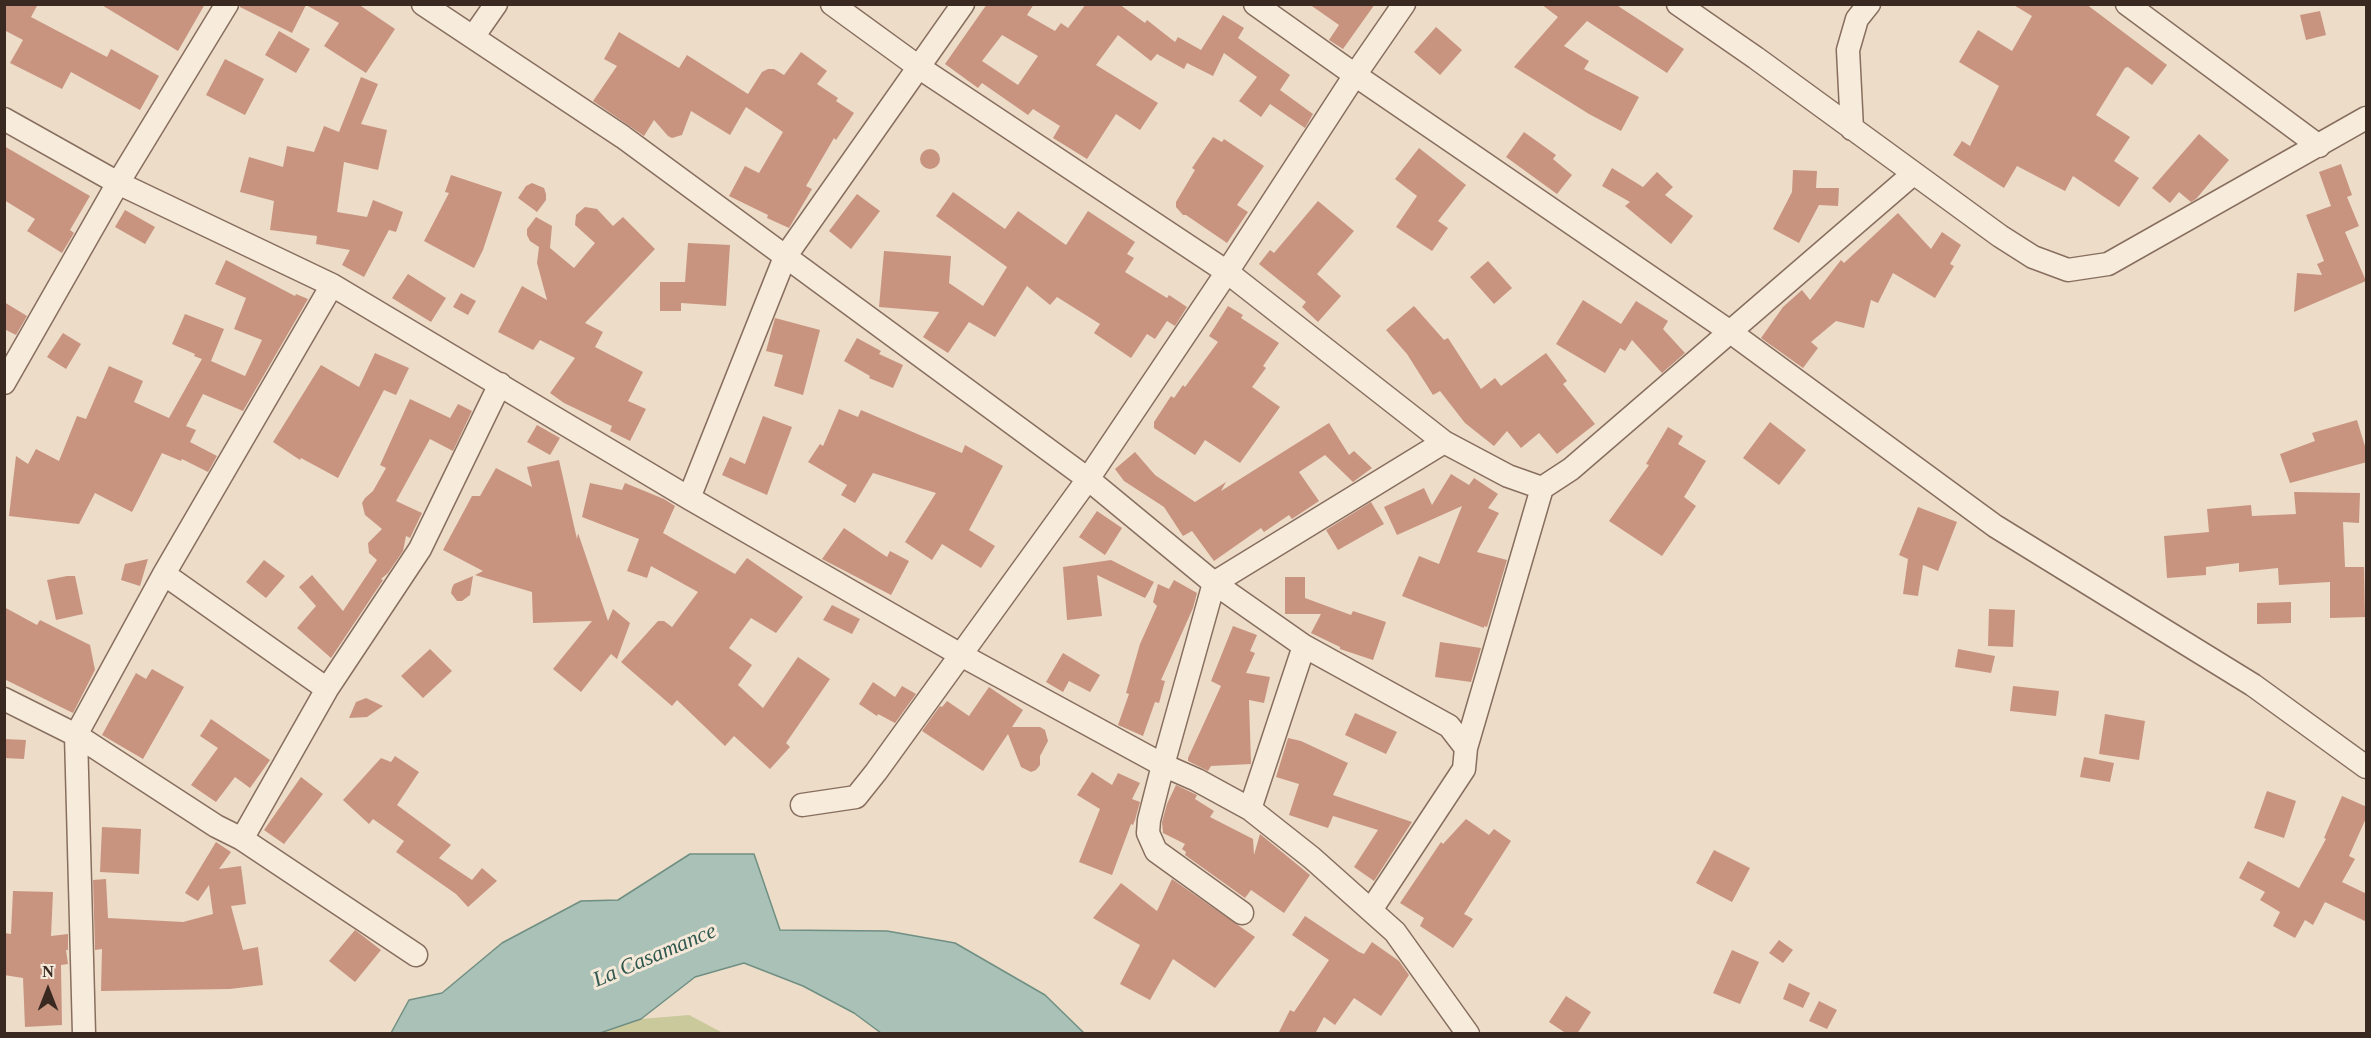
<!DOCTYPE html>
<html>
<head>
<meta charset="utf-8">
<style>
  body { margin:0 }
  #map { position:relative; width:2371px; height:1038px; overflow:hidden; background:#ecdcc8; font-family:"Times New Roman",serif }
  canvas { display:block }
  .frame { position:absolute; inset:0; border:6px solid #392921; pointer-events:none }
  .north { position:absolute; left:18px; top:960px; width:60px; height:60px; -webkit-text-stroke:4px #f4e8d8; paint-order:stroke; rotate:0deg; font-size:16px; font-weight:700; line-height:24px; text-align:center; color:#392921 }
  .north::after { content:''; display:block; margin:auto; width:21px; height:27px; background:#392921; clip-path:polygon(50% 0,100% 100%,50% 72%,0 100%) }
</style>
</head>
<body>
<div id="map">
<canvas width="2371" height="1038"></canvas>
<div class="frame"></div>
<div class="north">N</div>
</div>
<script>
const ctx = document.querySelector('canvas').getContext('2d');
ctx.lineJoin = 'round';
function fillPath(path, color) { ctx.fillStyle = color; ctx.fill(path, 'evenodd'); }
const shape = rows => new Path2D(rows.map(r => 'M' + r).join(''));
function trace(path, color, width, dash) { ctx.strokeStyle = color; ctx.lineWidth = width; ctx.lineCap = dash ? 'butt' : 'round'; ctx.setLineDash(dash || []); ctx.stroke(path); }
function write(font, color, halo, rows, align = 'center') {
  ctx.font = font + ' "Times New Roman",serif'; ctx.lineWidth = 6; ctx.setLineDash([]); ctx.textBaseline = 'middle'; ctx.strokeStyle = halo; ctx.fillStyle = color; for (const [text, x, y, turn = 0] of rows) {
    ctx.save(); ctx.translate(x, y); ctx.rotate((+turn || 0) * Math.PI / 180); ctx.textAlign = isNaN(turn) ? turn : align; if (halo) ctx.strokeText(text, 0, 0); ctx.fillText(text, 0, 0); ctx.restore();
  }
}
fillPath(shape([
  [689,1015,723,1033,600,1034,641,1019]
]), '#cac99c');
const water = shape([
  [690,854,754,854,780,930,887,931,955,943,1045,995,1084,1033,881,1033,854,1013,803,986,744,963,695,977,641,1019,600,1033,391,1033,409,1000,442,993,502,943,581,901,618,900,690,854]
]);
fillPath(water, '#a9c1b6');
trace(water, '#708f83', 1.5);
fillPath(shape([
  [4,4,38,4,31,17,107,57,111,49,159,76,140,110,71,72,62,89,10,63,23,40,4,30],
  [100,4,205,4,178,51],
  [240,4,358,4,395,29,366,73,324,46,339,23,306,5,292,33,240,7],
  [987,4,1034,4,1027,15,1055,31,1061,23,1068,28,1086,4,1119,4,1145,23,1147,20,1175,42,1178,37,1201,50,1223,15,1244,28,1238,38,1290,75,1280,90,1313,114,1305,128,1270,104,1261,117,1239,101,1257,77,1224,53,1213,76,1187,63,1184,69,1157,54,1151,61,1118,35,1096,65,1158,103,1140,130,1116,114,1087,159,1053,138,1060,126,1033,109,1028,115,982,83,978,88,945,64],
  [1002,35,1038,56,1018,85,982,61],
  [1309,4,1375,4,1343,49,1329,40,1339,25],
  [1541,4,1615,4,1684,49,1667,73,1587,21,1564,46,1589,61,1584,69,1639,97,1621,131,1589,114,1514,67,1558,17],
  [2012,4,2086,4,2167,65,2152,85,2128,67,2125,68,2096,115,2130,137,2114,161,2139,178,2119,207,2073,176,2065,191,2017,166,2004,188,1953,155,1962,141,1970,146,1999,86,1959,62,1978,30,2012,51,2032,16],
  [2320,11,2326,35,2306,40,2300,15],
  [1436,27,1462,50,1440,75,1414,52],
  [279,31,310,49,296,73,265,55],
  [619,32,679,68,687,55,748,94,762,72,768,69,774,69,784,75,801,52,827,71,817,84,838,98,836,101,854,113,836,140,834,138,806,186,812,189,789,228,767,218,768,215,729,196,745,166,759,173,783,132,746,107,730,135,691,111,682,135,672,138,668,136,654,120,644,136,593,101,617,66,604,59],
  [225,59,264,79,245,115,206,95],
  [361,77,378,84,361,124,387,130,378,170,344,162,337,212,367,217,373,200,403,212,396,232,389,230,364,277,342,265,350,250,316,244,317,236,270,230,274,201,240,192,249,157,283,167,287,146,314,152,324,126,339,132],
  [1524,132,1556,155,1553,159,1572,175,1557,194,1506,157],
  [2199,134,2229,160,2196,199,2191,202,2179,192,2170,203,2152,188],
  [1213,137,1222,142,1224,139,1264,166,1237,205,1248,212,1227,243,1186,215,1183,215,1176,207,1176,202,1195,170,1192,168],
  [4,146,90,196,70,230,74,233,62,253,27,231,35,219,4,200],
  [1419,148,1466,185,1438,221,1448,228,1432,251,1396,227,1417,196,1395,179],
  '920 159a10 10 0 1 1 20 0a10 10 0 1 1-20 0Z',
  [2341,164,2352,195,2347,197,2359,226,2345,232,2366,281,2294,312,2297,273,2322,275,2317,264,2324,261,2306,215,2331,206,2319,172],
  [1612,168,1643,187,1657,172,1673,187,1665,195,1693,216,1671,244,1625,206,1630,202,1602,186],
  [1793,170,1817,171,1816,188,1839,188,1838,206,1819,205,1799,243,1773,229,1792,192],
  [451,175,502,192,483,250,474,268,424,241,449,193,445,192],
  [532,183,544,188,546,194,546,200,537,212,518,198,526,186],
  [953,192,1005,229,1018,211,1066,245,1088,211,1135,242,1127,254,1134,258,1125,272,1167,298,1169,295,1187,307,1175,326,1167,321,1155,339,1147,334,1131,358,1094,333,1100,324,1057,297,1050,305,1027,286,995,337,969,322,948,353,923,337,939,312,879,307,884,251,951,256,949,283,983,306,1007,267,936,216],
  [857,194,880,211,851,249,829,231],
  [1318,201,1354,231,1317,274,1341,296,1318,322,1302,307,1306,302,1259,264,1270,250,1274,253],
  [585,207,597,209,613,226,623,217,655,249,585,323,603,332,595,347,643,372,628,401,646,409,630,441,610,431,612,426,564,403,550,393,575,358,540,340,533,350,498,332,522,286,547,300,537,263,539,247,530,241,527,235,527,229,536,217,552,226,550,248,574,268,595,243,575,225,576,215],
  [125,210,155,227,145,244,115,227],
  [1898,213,1931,249,1942,232,1961,245,1950,264,1954,266,1935,298,1893,273,1878,303,1871,300,1864,328,1836,321,1811,342,1818,348,1803,368,1761,338,1783,307,1802,290,1810,300,1841,260,1844,263],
  [688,243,730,245,726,306,681,303,681,311,660,311,660,282,685,282],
  [226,260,295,296,296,294,308,299,243,411,203,394,186,426,196,430,190,442,217,456,208,472,182,459,181,461,162,453,132,512,95,493,79,524,9,516,16,456,28,464,36,449,59,461,77,416,86,419,109,366,143,381,134,402,169,418,202,359,194,356,195,354,172,344,185,314,224,329,211,361,245,376,262,340,234,329,246,298,215,284],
  [1488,261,1512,288,1494,304,1470,277],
  [408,274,446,298,431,322,392,298],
  [461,293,476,301,468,315,453,307],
  [1583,300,1621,324,1636,301,1668,321,1663,329,1685,353,1662,373,1632,340,1625,351,1620,348,1605,373,1556,344],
  [4,302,27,316,16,335,4,329],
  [1228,306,1243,315,1241,318,1279,343,1263,366,1266,368,1252,387,1280,407,1240,463,1205,440,1195,455,1154,428,1154,422,1171,396,1174,398,1183,385,1185,387,1218,342,1209,336],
  [1414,306,1444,340,1448,338,1481,389,1495,378,1501,386,1546,353,1567,381,1563,384,1595,424,1557,454,1539,433,1521,448,1507,431,1494,446,1465,423,1440,391,1433,395,1407,354,1386,330],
  [775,318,820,330,803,395,774,386,783,355,766,351],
  [63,333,81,344,66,369,47,357],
  [857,338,881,351,879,354,903,365,893,388,869,378,870,376,844,361],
  [375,353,409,368,396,395,384,390,338,478,301,458,300,460,273,442,321,365,359,387],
  [410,399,450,418,458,404,472,411,453,451,430,439,396,501,422,513,410,538,406,536,403,551,388,573,381,579,383,580,331,658,297,628,316,606,299,587,312,575,343,611,377,560,369,553,368,543,382,529,365,515,362,503,365,498,373,491,386,468,380,465],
  [839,409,858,417,861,410,962,453,965,445,1003,466,969,530,995,546,981,568,942,544,932,560,905,542,936,493,873,473,855,503,841,495,847,485,808,462,820,444,823,446],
  [763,416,792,427,767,495,722,475,730,457,745,464],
  [2357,420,2367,453,2367,462,2290,483,2280,454,2315,441,2312,433],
  [1770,422,1806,450,1779,485,1743,458],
  [1329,423,1349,455,1354,451,1372,468,1353,482,1325,455,1299,472,1319,501,1292,519,1289,515,1264,532,1261,528,1214,561,1192,531,1183,536,1164,507,1124,481,1115,469,1135,452,1155,475,1195,502,1226,482,1221,491],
  [537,425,560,438,550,455,527,442],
  [1668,427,1683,436,1678,444,1706,461,1684,497,1696,506,1662,556,1609,521,1649,465,1646,464],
  [559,460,577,539,578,533,608,621,613,609,630,623,617,659,611,654,581,692,553,669,592,621,533,623,532,592,475,575,483,571,443,550,472,496,480,496,496,468,532,487,527,467],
  [1451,474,1469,485,1474,478,1498,494,1488,508,1499,513,1477,552,1507,560,1487,627,1484,626,1484,628,1402,596,1419,556,1439,564,1462,506,1397,535,1384,507,1424,488,1432,505],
  [590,483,622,490,625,483,664,499,675,506,663,533,735,574,747,558,803,597,776,633,751,618,729,648,752,665,738,685,763,708,798,657,830,679,786,743,790,747,770,769,734,736,725,746,677,700,672,706,621,662,658,621,664,621,672,627,698,592,651,566,647,578,627,571,639,539,582,517],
  [2294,492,2360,493,2359,523,2343,522,2345,567,2364,567,2365,617,2330,618,2330,582,2279,585,2278,568,2239,572,2239,563,2206,567,2206,575,2167,578,2164,536,2209,532,2207,509,2251,505,2252,516,2296,514],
  [1371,502,1384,524,1338,550,1326,530],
  [1918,507,1957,522,1938,571,1923,565,1918,596,1903,594,1908,559,1899,555],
  [1097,511,1122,528,1105,555,1079,537],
  [844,528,887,557,890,551,909,561,891,595,822,559],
  [148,559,140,586,121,580,125,564],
  [264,560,285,576,266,598,246,582],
  [1111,560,1154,582,1145,598,1097,575,1102,616,1067,620,1063,567],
  [67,576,75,576,83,614,56,620,47,580],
  [473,576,470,595,462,601,457,601,451,593,452,588,454,584],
  [1285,577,1305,577,1305,598,1351,615,1353,611,1386,622,1373,660,1340,649,1340,647,1311,633,1321,614,1285,614],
  [1174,580,1197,593,1193,608,1161,680,1165,681,1159,703,1155,702,1143,736,1118,725,1129,694,1126,693,1140,644,1157,606,1153,602,1158,584,1169,589],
  [2291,602,2291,623,2257,624,2257,603],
  [832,605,860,619,852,634,823,620],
  [4,607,37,625,40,620,90,645,95,670,73,713,4,679],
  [1989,609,2015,610,2013,647,1988,646],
  [1233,626,1257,635,1250,651,1255,653,1246,673,1270,677,1264,703,1249,700,1251,764,1211,766,1208,771,1188,761,1188,758,1221,686,1211,681],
  [1440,642,1481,648,1471,682,1435,677],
  [430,649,452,671,423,698,401,676],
  [1958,649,1995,656,1991,673,1955,667],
  [1063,653,1100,675,1090,692,1069,681,1063,692,1046,682],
  [152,669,184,687,143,759,102,735,136,673,146,679],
  [873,682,895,697,902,686,916,694,895,723,878,714,877,716,859,704],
  [2013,686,2059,691,2056,716,2010,711],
  [989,687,1023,710,1012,727,1040,727,1045,730,1048,741,1040,756,1040,765,1036,770,1031,772,1021,767,1008,734,983,771,922,731,940,706,942,707,947,701,969,716],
  [366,698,383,706,367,717,349,718,356,702],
  [1355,713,1397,732,1386,754,1345,735],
  [2105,714,2145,721,2139,760,2099,754],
  [211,719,270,760,250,788,235,777,216,802,191,785,218,748,200,736],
  [1288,738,1301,741,1348,763,1333,795,1412,822,1374,881,1354,867,1378,830,1333,816,1328,828,1289,815,1299,784,1276,777],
  [4,739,26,740,24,759,4,758],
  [395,756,419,772,397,805,451,845,439,858,472,880,482,868,497,881,468,907,456,894,396,852,404,841,373,819,369,824,343,800,381,758,391,762],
  [2084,757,2114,763,2110,782,2080,777],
  [1092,772,1112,785,1118,773,1140,783,1132,799,1140,802,1135,820,1133,825,1131,824,1112,875,1079,862,1100,809,1077,795],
  [301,777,323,794,284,844,264,830],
  [1176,785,1197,795,1195,799,1214,811,1210,817,1253,839,1254,855,1260,834,1310,875,1284,913,1251,890,1245,898,1185,855,1186,852,1182,849,1185,844,1163,833,1162,822,1167,804],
  [2267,791,2296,801,2284,838,2254,828],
  [2342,796,2367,807,2367,816,2349,856,2355,859,2342,882,2367,894,2367,922,2325,902,2313,925,2305,920,2295,938,2273,926,2280,912,2260,900,2265,892,2239,878,2248,861,2299,888,2326,839,2324,838],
  [1466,819,1489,835,1494,829,1511,841,1464,914,1473,919,1453,948,1420,926,1424,918,1400,903,1441,842,1443,844],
  [102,827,141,829,139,874,100,872],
  [216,842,231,852,219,869,241,866,246,904,231,906,243,950,258,947,263,985,230,989,101,991,102,949,95,950,93,880,106,879,108,918,183,922,213,914,209,885,198,901,185,893],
  [1714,850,1750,868,1732,902,1696,883],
  [1172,879,1255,937,1215,988,1173,959,1150,1000,1120,984,1140,945,1093,918,1121,883,1157,911],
  [13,891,53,892,51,936,68,934,68,950,66,950,68,964,61,965,62,1025,25,1027,23,978,4,975,4,933,11,934],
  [1305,916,1359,952,1364,954,1372,942,1399,961,1409,975,1381,1016,1354,998,1335,1025,1324,1017,1315,1034,1278,1034,1290,1010,1294,1012,1329,960,1292,935],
  [355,930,381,950,355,982,329,961],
  [1779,940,1793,950,1783,963,1769,953],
  [1732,950,1759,962,1740,1004,1713,993],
  [1789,983,1810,993,1803,1008,1783,999],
  [1566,996,1591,1012,1577,1034,1567,1034,1549,1022],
  [1819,1001,1837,1010,1827,1029,1809,1021]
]), '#c89480');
const minor = shape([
  [423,4,623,137,1088,479,1214,583,1304,646,1449,726,1466,748,1464,769,1371,910],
  [832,4,920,68,1227,272,1444,442,1508,476,1542,488,1571,469,1913,174],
  [1255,4,1355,75,1729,331,1995,526,2253,685,2366,767],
  [1678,4,1756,58,2000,236,2033,257,2068,270,2108,264,2366,118],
  [2127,4,2319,146],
  [473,37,496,4],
  [4,119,118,183,332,285,689,498,961,655,1163,765,1197,780,1250,809,1312,858,1395,932,1468,1034],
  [1852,129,1848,50,1857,19,1869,4],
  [4,383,118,183,227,4],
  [689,498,785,257,963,4],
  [164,574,327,689],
  [4,699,76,735,216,826,242,839,327,689,420,549,500,384],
  [1466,748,1542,488],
  [802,805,856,797,876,772,1088,479,1227,272,1355,75,1404,4],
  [1250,809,1304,646],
  [242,839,416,955],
  [1242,913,1156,851,1148,833,1149,820,1163,765,1214,583,1444,442],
  [84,1034,76,735,164,574,332,285]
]);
trace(minor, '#886e5e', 25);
trace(minor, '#f7ebdb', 22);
write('italic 22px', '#315850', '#f4e8d8', [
  ["La Casamance",655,956,-23]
]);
</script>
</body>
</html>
